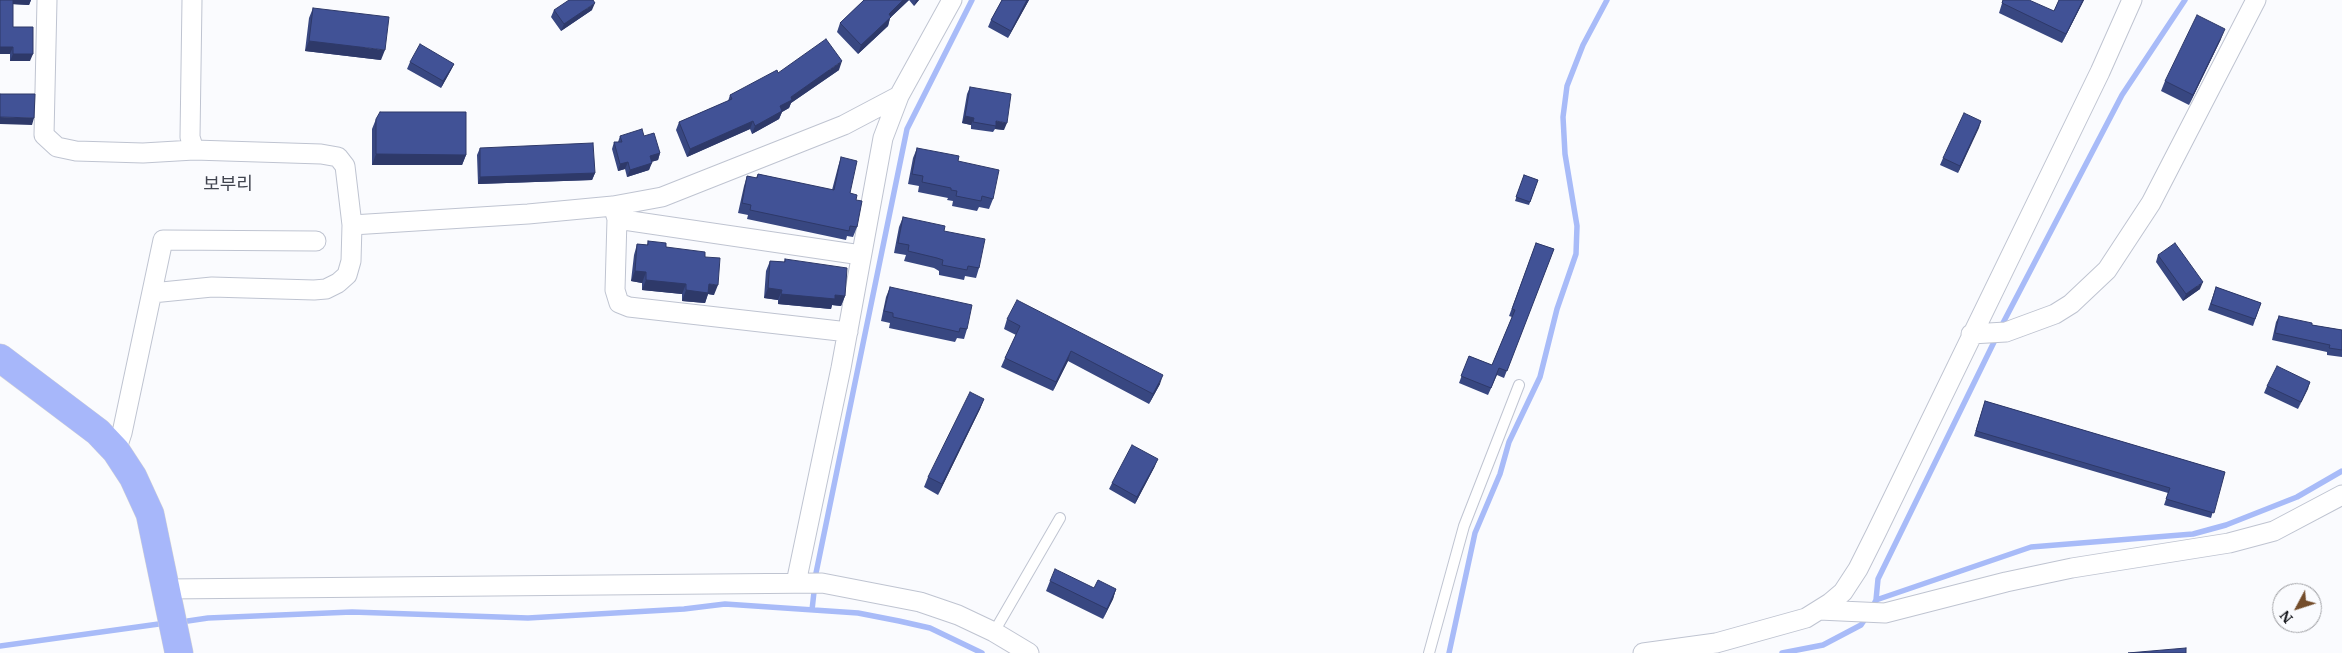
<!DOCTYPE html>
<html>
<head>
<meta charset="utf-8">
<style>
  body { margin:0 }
  #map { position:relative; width:2342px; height:653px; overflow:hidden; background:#fafbfe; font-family:Merriweather,serif }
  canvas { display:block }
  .north { position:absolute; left:2272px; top:583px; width:50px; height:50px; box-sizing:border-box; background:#fafbfe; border:1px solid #9c9da1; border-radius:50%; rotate:230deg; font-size:14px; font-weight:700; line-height:20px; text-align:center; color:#0f1015 }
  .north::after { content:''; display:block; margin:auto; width:18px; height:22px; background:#744d2b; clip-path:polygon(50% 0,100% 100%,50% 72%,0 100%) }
</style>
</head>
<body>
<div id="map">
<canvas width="2342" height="653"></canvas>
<div class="north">N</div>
</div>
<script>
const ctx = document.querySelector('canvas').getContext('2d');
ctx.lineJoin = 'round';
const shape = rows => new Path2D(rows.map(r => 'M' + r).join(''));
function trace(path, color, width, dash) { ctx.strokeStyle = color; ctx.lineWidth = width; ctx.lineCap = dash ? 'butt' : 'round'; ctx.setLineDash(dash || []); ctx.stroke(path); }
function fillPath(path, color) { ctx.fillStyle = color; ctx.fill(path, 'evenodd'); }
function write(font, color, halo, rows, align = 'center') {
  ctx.font = font + ' Merriweather,"Noto Sans KR",serif'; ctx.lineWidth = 5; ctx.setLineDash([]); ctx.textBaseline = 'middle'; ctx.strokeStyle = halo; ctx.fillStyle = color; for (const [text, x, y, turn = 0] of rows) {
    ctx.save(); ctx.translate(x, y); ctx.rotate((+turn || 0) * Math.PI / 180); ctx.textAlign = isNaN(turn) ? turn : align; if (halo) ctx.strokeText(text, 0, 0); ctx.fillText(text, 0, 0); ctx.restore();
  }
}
trace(shape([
  [2003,323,2122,95,2185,0],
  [816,573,907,129,972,0],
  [1876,600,1878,579,1995,340],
  [1872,608,1876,600,2031,547,2193,534,2226,525,2297,497,2342,471],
  [812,610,814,592],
  [181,622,208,618,352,612,528,618,684,609,725,604,858,613,899,621,930,628,982,653],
  [0,646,166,623],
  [1449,653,1475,533,1500,474,1509,442,1540,377,1557,309,1576,254,1577,226,1565,154,1563,117,1567,86,1583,45,1607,0],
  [1782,653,1823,645,1861,625,1867,616]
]), '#a8bbf8', 5.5);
const lane = shape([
  [994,632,1060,518],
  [1429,653,1464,526,1519,385]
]);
const street = shape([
  [47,0,44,135,57,147,76,151,143,153,194,150],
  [613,206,617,219,615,290,619,303,629,307,848,332],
  [617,219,861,255],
  [352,225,528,214,613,206,662,197,844,125,899,96],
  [152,293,212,287,314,290,326,289,338,283,347,275,351,261,352,225,345,166,338,157,321,154,194,150,190,137,192,0],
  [1971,334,2006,332,2055,314,2071,304,2107,270,2151,203,2256,0],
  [116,451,122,433,163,240,316,241],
  [796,583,841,368,883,138,899,96,952,0],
  [166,589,822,583,920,602,958,615,994,632,1029,653],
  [1819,610,1885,613,2006,582,2072,568,2229,543,2274,531,2342,495],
  [1643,653,1716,643,1806,618,1830,603,1843,592,1858,569,1876,533,2100,72,2132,0]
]);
const primary = shape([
  [0,358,98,432,116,451,133,477,150,514,179,653]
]);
trace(lane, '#bfc4d1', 12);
trace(street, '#bfc4d1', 21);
trace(primary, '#d4d4d5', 29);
trace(lane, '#fff', 10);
trace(street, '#fff', 19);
trace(primary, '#a7b7fa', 28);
fillPath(shape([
  [0,0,31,0,29,5,13,4,13,27,30,61,10,61,10,54],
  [864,0,919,0,914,6,909,0,890,18,888,26,858,54,837,32,840,23],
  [1002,0,1029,0,1008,38,988,27,991,20],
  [2003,0,2054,11,2059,0,2084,0,2062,43,1999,13],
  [313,8,381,60,305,51,309,18],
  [554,10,592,10,561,31,551,17],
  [2221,39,2189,105,2161,91,2165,81],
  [410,62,454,64,451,70,441,88,407,69],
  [839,70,791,103,789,108,782,112,779,119,752,134,750,129,687,157,676,130,679,122,728,101,730,95,778,73],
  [970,87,1004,130,995,129,993,132,971,129,971,125,962,123,967,94],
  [376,119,466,155,462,165,372,165,372,129],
  [1981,121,1958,173,1940,165,1943,158],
  [620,136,644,136,660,153,658,160,651,162,649,170,627,177,625,169,618,171,612,149,614,142,618,142],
  [480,148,595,173,592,180,478,184,477,155],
  [917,148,958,161,993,199,989,209,979,207,977,211,952,206,953,201,947,200,948,198,918,192,919,186,908,184,913,158],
  [841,157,850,193,856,200,857,227,853,237,847,236,846,240,747,219,748,215,738,213,744,186,747,176,756,178,758,174,832,190,838,167],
  [1524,175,1538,180,1529,205,1515,201],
  [903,217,944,231,979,268,976,278,965,276,964,280,939,275,939,271,934,268,904,261,906,255,894,253,899,227],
  [648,241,666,247,705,257,714,295,708,294,705,303,682,301,682,294,642,290,642,283,631,281,634,255,637,244,647,245],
  [1536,243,1554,249,1504,378,1497,375,1488,395,1459,383,1469,356,1492,365,1512,317,1509,316],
  [2158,255,2200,289,2183,301,2156,262],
  [785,259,845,296,841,306,832,305,831,309,778,304,778,300,764,298,766,271,770,261,784,262],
  [890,287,967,329,964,339,957,338,955,342,889,328,890,323,881,321,886,297],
  [2216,287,2261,303,2253,326,2208,310],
  [2279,316,2312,325,2342,330,2342,357,2327,355,2327,352,2272,340,2276,322],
  [1007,319,1160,384,1149,404,1068,361,1053,391,1001,367,1005,358,1016,335,1004,329],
  [2310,382,2298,409,2264,393,2267,386],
  [984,399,980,409,938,495,924,487,928,477],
  [1985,401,2225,472,2211,518,2164,505,2168,493,1974,436],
  [1155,466,1135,504,1109,489,1112,483],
  [1050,581,1094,588,1116,589,1113,599,1103,619,1046,591]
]), '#384781');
fillPath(shape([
  [12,0,31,0,29,5,10,4],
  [903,0,909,0,890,18,888,26,858,54,861,45,889,14],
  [916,0,919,0,914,6],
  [1027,0,1029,0,1008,38,1011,31],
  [2083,0,2084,0,2062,43,2066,34],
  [595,3,592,10,561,31,564,24],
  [2225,29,2221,39,2189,105,2193,95],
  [309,41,385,50,381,60,305,51],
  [0,47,13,47,10,54,0,54],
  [13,54,33,54,30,61,10,61],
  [842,61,839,70,791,103,789,108,782,112,779,119,752,134,755,126,780,106,791,97],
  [454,64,451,70,441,88,443,81],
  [965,116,974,118,971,125,962,123],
  [0,117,34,118,32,125,0,124],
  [753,121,750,129,687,157,690,149],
  [996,121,1007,123,1004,130,995,129],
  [1981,121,1979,128,1958,173,1960,166],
  [660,153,658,160,647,163,650,156],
  [376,154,466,155,462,165,372,165],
  [628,162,625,169,618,171,620,164],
  [652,163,649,170,627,177,630,170],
  [595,173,592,180,478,184,480,177],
  [635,271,646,272,642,283,631,281],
  [646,280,686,284,682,294,642,290],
  [2203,282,2200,289,2183,301,2186,294],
  [709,284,718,285,714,295,708,294,705,303,682,301,686,290],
  [768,288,782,290,778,300,764,298],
  [781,294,835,295,845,296,841,306,832,305,831,309,778,304],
  [1071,351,1068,361,1053,391,1056,382],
  [1163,375,1160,384,1149,404,1153,394],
  [2310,382,2308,389,2298,409,2301,402],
  [984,399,980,409,938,495,942,484],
  [1158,459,1155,466,1135,504,1137,497],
  [1116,589,1113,599,1103,619,1107,609]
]), '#2e3969');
const building = shape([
  [0,0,13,0,13,27,33,27,33,54,13,54,13,47,0,47,0,0],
  [569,0,593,0,595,3,564,24,554,10,569,0],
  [864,0,903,0,889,14,891,17,861,45,840,23,864,0],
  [1002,0,1027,0,1011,31,991,20,1002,0],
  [2003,0,2029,0,2054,11,2059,0,2083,0,2066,34,2002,3,2003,0],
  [313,8,389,17,385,50,309,41,313,8],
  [2197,15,2225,29,2193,95,2165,81,2197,15],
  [826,39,842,61,791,97,792,100,780,106,782,111,755,126,753,121,690,149,679,122,732,99,730,95,777,70,778,73,826,39],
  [420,44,454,64,443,81,410,62,420,44],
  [970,87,1011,94,1007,123,996,121,996,126,973,122,974,118,965,116,970,87],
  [0,94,35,94,34,118,0,117,0,94],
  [380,112,466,112,466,155,376,154,376,119,380,112],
  [1964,113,1981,121,1960,166,1943,158,1964,113],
  [642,129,644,136,654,133,660,153,650,156,652,163,630,170,628,162,620,164,614,142,622,142,620,136,642,129],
  [593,143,595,173,480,177,480,148,593,143],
  [917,148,959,156,958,161,999,170,993,199,982,196,981,201,956,196,957,191,951,190,951,188,922,182,923,176,912,174,917,148],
  [841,157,857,161,850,193,857,195,856,200,862,201,857,227,850,226,849,231,750,210,751,205,742,203,747,176,757,178,758,174,834,190,841,157],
  [1524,175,1538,180,1530,202,1516,197,1524,175],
  [903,217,945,226,944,231,985,239,979,268,968,266,967,270,942,265,943,260,937,258,908,251,909,245,898,243,903,217],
  [648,241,666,243,666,247,705,252,705,257,720,258,718,285,709,284,708,293,686,290,686,284,646,280,646,272,635,271,637,244,648,245,648,241],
  [1536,243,1554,249,1507,371,1499,368,1491,388,1461,376,1469,356,1492,365,1515,310,1512,309,1536,243],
  [2175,243,2203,282,2186,294,2158,255,2175,243],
  [785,259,847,268,845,296,835,295,835,299,781,294,782,290,768,288,770,261,785,262,785,259],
  [890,287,972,305,967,329,960,328,959,332,893,317,893,313,884,311,890,287],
  [2216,287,2261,303,2255,319,2211,304,2216,287],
  [1017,300,1163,375,1153,394,1071,351,1056,382,1005,358,1020,326,1007,319,1017,300],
  [2279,316,2312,323,2312,325,2342,330,2342,350,2329,348,2330,345,2275,333,2279,316],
  [2277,366,2310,382,2301,402,2267,386,2277,366],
  [970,392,984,399,942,484,928,477,970,392],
  [1985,401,2225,472,2214,513,2166,499,2170,488,1976,431,1985,401],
  [1132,445,1158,459,1137,497,1112,483,1132,445],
  [1055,569,1094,588,1098,580,1116,589,1107,609,1050,581,1055,569],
  [2186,648,2186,653,2128,653,2186,648]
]);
fillPath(building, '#415296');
trace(building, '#2e3969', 1);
write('18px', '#40444f', '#fafbfe', [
  ["보부리",228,185]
]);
</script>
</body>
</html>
